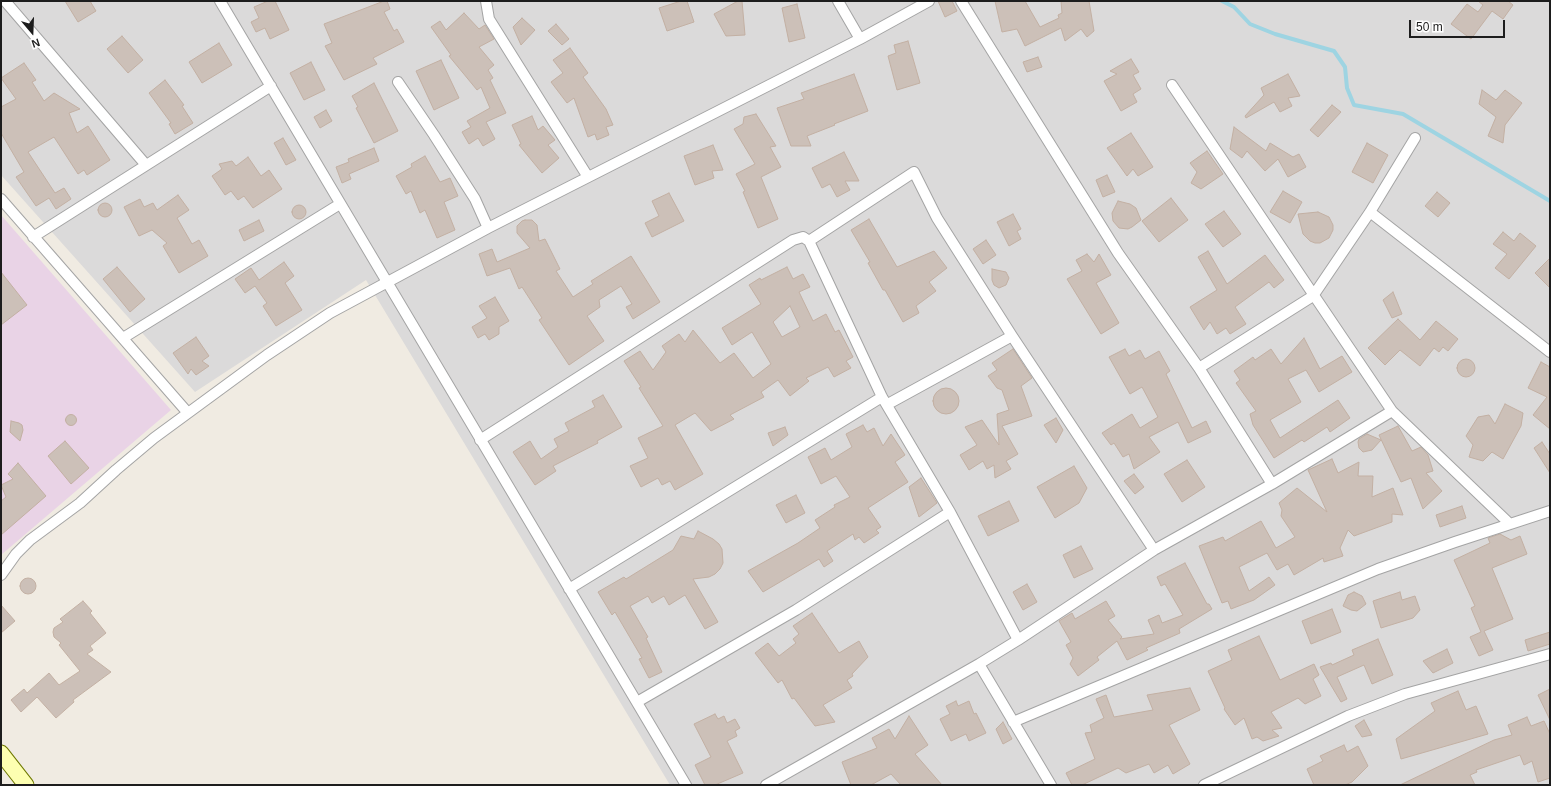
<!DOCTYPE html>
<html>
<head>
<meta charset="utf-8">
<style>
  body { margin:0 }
  #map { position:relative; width:1551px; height:786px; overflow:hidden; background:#f0ebe2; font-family:Helvetica,sans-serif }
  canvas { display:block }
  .frame { position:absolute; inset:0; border:2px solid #1d1d1d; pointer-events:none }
  .north { position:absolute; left:12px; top:12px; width:40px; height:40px; -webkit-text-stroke:3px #fff; paint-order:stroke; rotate:161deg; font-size:11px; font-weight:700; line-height:16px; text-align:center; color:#1d1d1d }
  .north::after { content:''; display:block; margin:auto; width:14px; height:18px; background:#1d1d1d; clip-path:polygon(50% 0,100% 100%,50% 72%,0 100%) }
  .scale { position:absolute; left:1409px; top:20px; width:96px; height:18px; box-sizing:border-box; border:2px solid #1d1d1d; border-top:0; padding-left:5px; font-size:12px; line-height:14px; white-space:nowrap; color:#1d1d1d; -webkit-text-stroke:3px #fff; paint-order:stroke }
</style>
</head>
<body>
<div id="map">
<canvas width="1551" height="786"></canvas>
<div class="frame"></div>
<div class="north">N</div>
<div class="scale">50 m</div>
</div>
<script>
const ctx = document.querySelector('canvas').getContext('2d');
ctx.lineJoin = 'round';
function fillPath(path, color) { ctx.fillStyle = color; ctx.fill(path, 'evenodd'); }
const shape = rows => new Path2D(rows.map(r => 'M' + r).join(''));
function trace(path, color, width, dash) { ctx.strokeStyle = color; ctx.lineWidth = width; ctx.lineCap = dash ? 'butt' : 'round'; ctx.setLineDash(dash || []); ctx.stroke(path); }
fillPath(shape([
  [1,1,1550,1,1550,785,670,785,366,280,195,392,1,175]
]), '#dbdada');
fillPath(shape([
  [1,215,171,410,1,555]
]), '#e9d3e6');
trace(shape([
  [1222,1,1234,7,1250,24,1275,34,1334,51,1345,67,1347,88,1354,105,1403,114,1550,201]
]), '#9ed4e2', 4);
const building = shape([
  [65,1,90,1,96,11,78,22,65,1],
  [268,1,275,1,289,30,270,39,265,28,256,32,251,22,259,18,254,7,268,1],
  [384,1,387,1,390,9,384,12,394,31,397,29,404,42,373,58,377,64,344,80,325,46,332,43,324,24,384,1],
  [681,1,687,1,694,22,667,31,659,8,681,1],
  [738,1,742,1,745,35,726,36,714,14,738,1],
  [938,1,952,1,957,11,945,17,938,1],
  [995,1,1025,1,1040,27,1059,18,1058,15,1062,13,1061,1,1089,1,1094,31,1087,37,1081,29,1065,41,1061,28,1025,46,1017,29,1002,32,995,1],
  [1478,1,1508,1,1513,5,1503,19,1492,11,1471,39,1451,24,1467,4,1478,12,1483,5,1478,1],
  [797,4,805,38,789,42,782,8,797,4],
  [464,13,479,29,485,25,494,39,479,47,494,65,488,70,493,78,490,80,506,113,486,122,495,139,483,146,478,138,469,144,462,132,471,127,467,121,490,108,481,87,477,90,449,56,451,55,431,27,440,21,446,30,464,13],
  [522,18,535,30,521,45,513,27,522,18],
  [556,24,569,39,562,45,548,31,556,24],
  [122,36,143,60,128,73,107,49,122,36],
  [908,41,920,83,897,90,888,56,896,53,894,45,908,41],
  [219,43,232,65,202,83,189,62,219,43],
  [570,48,588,73,583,77,606,109,613,125,606,127,609,135,597,140,595,134,588,137,574,98,567,103,551,82,563,73,553,60,570,48],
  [1038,57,1042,67,1027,72,1023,62,1038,57],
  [1131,59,1139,72,1133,75,1141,89,1133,94,1137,102,1121,111,1104,81,1117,74,1110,71,1131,59],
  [441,60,459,98,434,110,416,71,441,60],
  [311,62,325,90,304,100,290,73,311,62],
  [24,63,36,80,32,82,44,101,54,93,80,109,69,113,77,133,88,126,110,160,87,175,84,170,78,174,54,137,28,152,55,193,64,188,71,199,56,209,49,198,36,206,16,177,24,172,1,133,1,107,16,99,1,78,24,63],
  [854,74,868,111,834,124,835,125,807,136,811,146,791,146,777,108,804,99,801,93,854,74],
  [1288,74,1300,96,1288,98,1292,106,1280,112,1274,102,1246,118,1245,116,1264,95,1261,88,1288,74],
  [165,80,184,105,182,106,193,123,175,134,169,124,171,123,149,93,165,80],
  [374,83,398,131,374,143,356,108,358,107,352,96,374,83],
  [1482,90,1496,100,1505,90,1522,103,1505,125,1503,143,1488,136,1496,117,1479,104,1482,90],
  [1332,105,1341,112,1318,137,1310,130,1332,105],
  [326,110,332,121,320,128,314,117,326,110],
  [756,114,776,146,770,147,781,167,761,177,778,219,758,228,743,192,745,191,736,174,755,164,734,129,743,124,744,117,756,114],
  [532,116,538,130,543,126,555,140,548,145,559,158,542,173,519,145,521,144,512,125,532,116],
  [1234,127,1266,151,1270,143,1293,157,1299,154,1306,167,1288,177,1278,159,1265,171,1247,151,1242,158,1230,149,1234,127],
  [1131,133,1153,167,1138,176,1133,169,1127,176,1107,148,1131,133],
  [283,138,296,160,286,165,274,143,283,138],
  [1367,143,1388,155,1373,183,1352,172,1367,143],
  [713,145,723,170,712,171,714,178,695,185,684,156,713,145],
  [374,148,379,161,349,174,351,179,342,183,336,167,349,162,348,159,374,148],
  [1207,151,1223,174,1201,189,1191,183,1197,172,1190,163,1207,151],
  [844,152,859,181,845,181,850,190,837,197,830,184,822,188,812,168,844,152],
  [425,156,440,182,450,178,458,196,444,202,455,230,437,238,425,210,420,213,411,191,406,194,396,176,412,167,411,164,425,156],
  [248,157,261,176,269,170,282,189,253,208,244,196,238,200,231,191,225,195,212,176,222,169,219,164,232,161,236,166,248,157],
  [1107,175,1115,192,1103,197,1096,180,1107,175],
  [1283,191,1302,202,1290,223,1270,212,1283,191],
  [1437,192,1450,203,1438,217,1425,206,1437,192],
  [669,193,684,221,652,237,645,223,659,216,652,201,669,193],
  [178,195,189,210,177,218,192,244,199,240,208,256,179,273,163,246,167,243,152,230,139,236,124,207,140,199,144,207,153,203,157,210,178,195],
  [1171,198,1188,220,1159,242,1142,221,1171,198],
  [1118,201,1130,204,1136,208,1141,220,1132,227,1128,229,1119,228,1113,221,1112,213,1118,201],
  '98 210a7 7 0 1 1 14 0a7 7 0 1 1-14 0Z',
  '292 212a7 7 0 1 1 14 0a7 7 0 1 1-14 0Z',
  [1224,211,1241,234,1223,247,1205,224,1224,211],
  [1318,212,1329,217,1333,225,1333,230,1329,238,1320,243,1315,243,1310,241,1303,234,1298,214,1318,212],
  [1013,214,1021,229,1017,231,1021,239,1009,246,997,222,1013,214],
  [869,219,897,267,934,251,947,268,929,282,936,291,916,306,919,313,903,322,885,290,883,290,868,263,870,262,851,230,869,219],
  [259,220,264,231,244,241,239,230,259,220],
  [525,220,532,220,537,225,539,241,545,239,560,269,556,271,573,297,593,284,591,281,631,256,660,302,633,319,626,307,632,304,621,286,599,300,600,307,587,316,604,341,569,365,539,320,542,318,522,287,519,289,510,268,487,276,479,254,492,249,497,262,530,248,517,233,517,226,522,221,525,220],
  [1503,232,1514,241,1520,233,1536,246,1509,279,1495,268,1507,254,1493,244,1503,232],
  [986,240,996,255,983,264,973,249,986,240],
  [1208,251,1227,284,1265,255,1284,280,1274,288,1269,282,1235,307,1246,324,1230,334,1226,328,1217,334,1210,322,1204,330,1190,307,1217,290,1198,257,1208,251],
  [1087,254,1094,262,1099,254,1111,275,1096,283,1119,323,1101,334,1067,279,1082,271,1076,260,1087,254],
  [1550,258,1550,288,1535,273,1550,258],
  [284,262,294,276,285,283,302,310,276,326,263,306,267,303,255,286,245,293,235,279,251,268,259,280,284,262],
  [117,267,145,299,130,312,103,279,117,267],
  [787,267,793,279,803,274,810,287,799,292,813,321,826,314,835,332,839,330,853,357,846,361,851,368,834,377,828,367,806,378,809,381,790,396,778,380,761,392,764,397,730,415,734,419,711,431,695,413,675,425,703,474,675,490,670,481,662,485,658,478,641,487,630,466,648,458,638,438,663,426,639,388,641,387,624,361,640,351,653,370,666,352,662,346,679,334,685,342,693,330,720,363,734,353,753,378,771,364,752,332,732,345,722,328,761,304,749,285,760,278,761,280,787,267],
  [790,306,800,327,782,337,773,322,790,306],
  [992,269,1006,272,1009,278,1006,285,999,288,994,285,992,280,992,269],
  [1,272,27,305,1,325,1,272],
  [1393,292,1402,314,1392,318,1383,300,1393,292],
  [495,297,509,321,499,327,499,334,489,340,485,334,478,338,472,327,487,318,479,306,495,297],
  [1398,319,1420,340,1436,321,1458,339,1448,351,1443,347,1439,352,1434,348,1420,366,1400,350,1385,365,1368,348,1398,319],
  [196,337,209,356,202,361,209,366,196,375,191,369,188,374,173,353,196,337],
  [1304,338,1320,369,1342,356,1352,372,1319,392,1306,370,1288,379,1301,402,1270,420,1280,438,1338,400,1350,418,1330,432,1327,427,1304,442,1302,440,1274,458,1253,425,1250,414,1256,411,1236,383,1240,380,1234,371,1253,357,1255,360,1271,349,1281,364,1304,338],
  [1013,349,1032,378,1021,386,1032,416,1002,426,1018,454,1006,461,1011,469,995,478,994,465,987,469,983,461,969,470,960,455,977,445,965,427,982,420,999,445,997,414,1009,410,1002,390,997,388,988,376,997,370,992,363,1013,349],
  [1125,349,1129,356,1140,350,1145,359,1159,351,1170,371,1166,374,1192,428,1206,421,1211,432,1188,443,1178,422,1149,437,1160,452,1134,469,1129,454,1123,457,1114,443,1111,445,1102,433,1132,414,1140,428,1158,417,1142,387,1130,394,1109,357,1125,349],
  '1457 368a9 9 0 1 1 18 0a9 9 0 1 1-18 0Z',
  [1541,362,1550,367,1550,429,1533,415,1547,397,1528,388,1541,362],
  '933 401a13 13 0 1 1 26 0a13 13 0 1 1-26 0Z',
  [603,395,622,427,597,441,598,443,553,466,556,471,535,485,513,452,530,441,541,459,558,447,554,439,569,431,565,423,595,407,592,401,603,395],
  [1505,404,1523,413,1521,426,1503,459,1492,452,1483,461,1469,457,1473,445,1466,436,1478,417,1489,415,1495,424,1505,404],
  '65.5 420a5.5 5.5 0 1 1 11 0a5.5 5.5 0 1 1-11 0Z',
  [1056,418,1063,430,1056,443,1044,425,1056,418],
  [11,421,19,423,22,425,23,430,20,441,10,432,11,421],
  [863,425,867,432,874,428,883,446,891,434,905,455,895,462,908,482,868,508,881,527,876,530,879,533,864,543,859,537,855,540,853,534,827,551,833,561,824,567,819,559,763,592,748,571,798,543,820,528,815,520,835,507,834,505,850,497,836,476,821,484,808,457,825,448,831,460,852,447,846,434,863,425],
  [1398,426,1412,451,1421,447,1428,455,1433,471,1426,473,1442,491,1423,509,1411,478,1401,482,1379,435,1398,426],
  [785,427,788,435,773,446,768,433,785,427],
  [1367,434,1381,440,1372,450,1363,452,1359,448,1358,442,1359,439,1367,434],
  [65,441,89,468,71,484,48,456,65,441],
  [1542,442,1550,454,1550,473,1534,448,1542,442],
  [1332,459,1338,473,1359,462,1358,476,1373,476,1372,497,1393,488,1403,515,1392,514,1392,522,1354,536,1348,530,1340,548,1343,556,1324,562,1323,558,1294,575,1288,564,1277,570,1267,553,1239,567,1249,591,1269,577,1275,585,1254,600,1231,609,1228,601,1222,603,1199,546,1223,537,1225,541,1261,521,1276,548,1295,537,1281,516,1282,510,1279,503,1297,488,1327,512,1308,470,1332,459],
  [1187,460,1205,487,1182,502,1164,474,1187,460],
  [18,463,46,496,1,535,1,501,6,497,1,485,13,479,8,474,18,463],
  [1074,466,1087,488,1079,503,1055,518,1037,487,1074,466],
  [1134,474,1144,487,1135,494,1124,481,1134,474],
  [921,478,937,503,919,517,909,487,921,478],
  [796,495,805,513,786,523,776,505,796,495],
  [1009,501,1019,521,988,536,978,516,1009,501],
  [1462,506,1466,518,1440,527,1436,515,1462,506],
  [698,531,713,539,719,544,722,549,723,563,720,569,715,574,709,577,693,579,718,622,705,629,685,595,669,605,664,596,652,603,648,596,630,606,648,637,646,638,662,672,649,678,639,659,642,658,615,612,612,615,598,592,624,577,626,579,673,550,681,536,694,539,698,531],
  [1500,534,1511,540,1520,536,1527,554,1492,568,1513,619,1484,631,1493,650,1479,656,1470,637,1481,632,1471,608,1475,606,1454,560,1490,543,1488,538,1500,534],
  [1081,546,1093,569,1074,578,1063,555,1081,546],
  [1185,563,1207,604,1209,604,1212,609,1179,629,1180,633,1146,648,1148,650,1127,660,1117,641,1097,657,1099,660,1078,676,1070,664,1073,658,1066,645,1071,642,1059,621,1072,613,1075,619,1106,601,1115,616,1108,620,1122,637,1120,639,1154,634,1148,620,1159,615,1162,623,1183,615,1165,584,1161,586,1157,577,1185,563],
  '20 586a8 8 0 1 1 16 0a8 8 0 1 1-16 0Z',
  [1027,584,1037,602,1023,610,1013,592,1027,584],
  [1354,592,1362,596,1366,604,1357,611,1351,610,1343,606,1348,595,1354,592],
  [1400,592,1402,600,1415,596,1420,610,1413,618,1381,628,1373,601,1400,592],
  [83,601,92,611,90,613,106,633,90,646,93,650,87,654,111,672,73,700,74,702,56,718,37,697,21,712,11,700,24,689,27,693,49,673,59,685,80,671,59,645,61,643,54,637,53,632,54,628,63,622,60,619,83,601],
  [1,605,15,621,1,633,1,605],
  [1332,609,1341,632,1311,644,1302,621,1332,609],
  [812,613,839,653,859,641,868,657,852,674,853,676,847,680,852,688,823,705,835,722,815,726,794,698,792,699,782,680,778,683,755,653,768,643,779,656,796,643,793,639,799,634,793,626,812,613],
  [1550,632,1550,644,1528,651,1525,640,1550,632],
  [1259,636,1280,680,1314,664,1319,675,1313,679,1321,696,1305,704,1298,698,1271,712,1282,728,1272,730,1279,736,1263,741,1257,737,1252,739,1244,718,1235,725,1224,709,1225,708,1208,671,1232,660,1228,650,1259,636],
  [1378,639,1393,675,1372,684,1364,665,1337,677,1347,699,1341,702,1320,667,1331,663,1332,665,1354,655,1352,650,1378,639],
  [1447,649,1453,663,1433,673,1423,661,1447,649],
  [1190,688,1200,710,1169,725,1190,764,1173,774,1168,765,1154,773,1149,764,1126,773,1118,768,1082,785,1072,785,1066,773,1095,759,1085,733,1092,732,1090,725,1104,718,1096,699,1106,695,1114,717,1153,710,1147,695,1190,688],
  [1550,689,1550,720,1538,695,1550,689],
  [1458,691,1466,710,1476,706,1488,734,1401,759,1396,739,1435,711,1431,703,1458,691],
  [956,701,958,706,969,701,974,714,976,713,986,733,969,741,966,734,951,741,940,719,950,714,946,706,956,701],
  [715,714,718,719,724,716,727,723,735,719,740,728,735,731,737,736,727,741,743,773,715,785,705,785,695,765,711,757,694,724,715,714],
  [909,716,928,745,915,754,942,785,901,785,891,774,871,785,851,785,842,762,877,748,872,738,889,729,895,739,909,716],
  [1527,717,1531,726,1544,721,1550,734,1550,778,1538,782,1532,761,1524,765,1520,755,1476,770,1477,772,1470,775,1475,785,1400,785,1494,740,1512,735,1508,725,1527,717],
  [1364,720,1372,735,1362,737,1355,726,1364,720],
  [1003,722,1012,739,1003,744,996,729,1003,722],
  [1344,745,1347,752,1358,746,1368,766,1352,782,1345,785,1314,785,1307,769,1323,761,1320,756,1344,745]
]);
fillPath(building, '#ccc0b8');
trace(building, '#c3b0a3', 1);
const street = shape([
  [5,1,146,165],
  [220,1,686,785],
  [486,1,489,19,588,177],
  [838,1,860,39],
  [961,1,1118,253,1199,368,1272,484],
  [398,82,434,135,475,199,488,228],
  [1172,85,1392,411,1510,524],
  [1,199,188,413],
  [1370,212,1550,352],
  [33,237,271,86],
  [809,241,914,172,937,218,1012,336,1154,550],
  [123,338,340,204],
  [1199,368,1313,296,1370,212,1415,138],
  [888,404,1012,336],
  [480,440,793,240,803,237,809,241,882,397,950,512,1018,640],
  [1,575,16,554,30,540,80,503,116,470,154,438,267,355,330,313,488,228,860,39,929,1],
  [569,589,882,397],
  [979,664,1051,785],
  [637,702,796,610,950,512],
  [1013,722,1378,569,1455,542,1550,511],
  [766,785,979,664,1018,640,1154,550,1272,484,1392,411],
  [1204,785,1348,716,1405,694,1550,654]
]);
const secondary = shape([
  [1,753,26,785]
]);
trace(street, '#a4a4a4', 12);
trace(secondary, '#6f7900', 17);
trace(street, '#fff', 10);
trace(secondary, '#fdffb1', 15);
</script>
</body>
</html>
